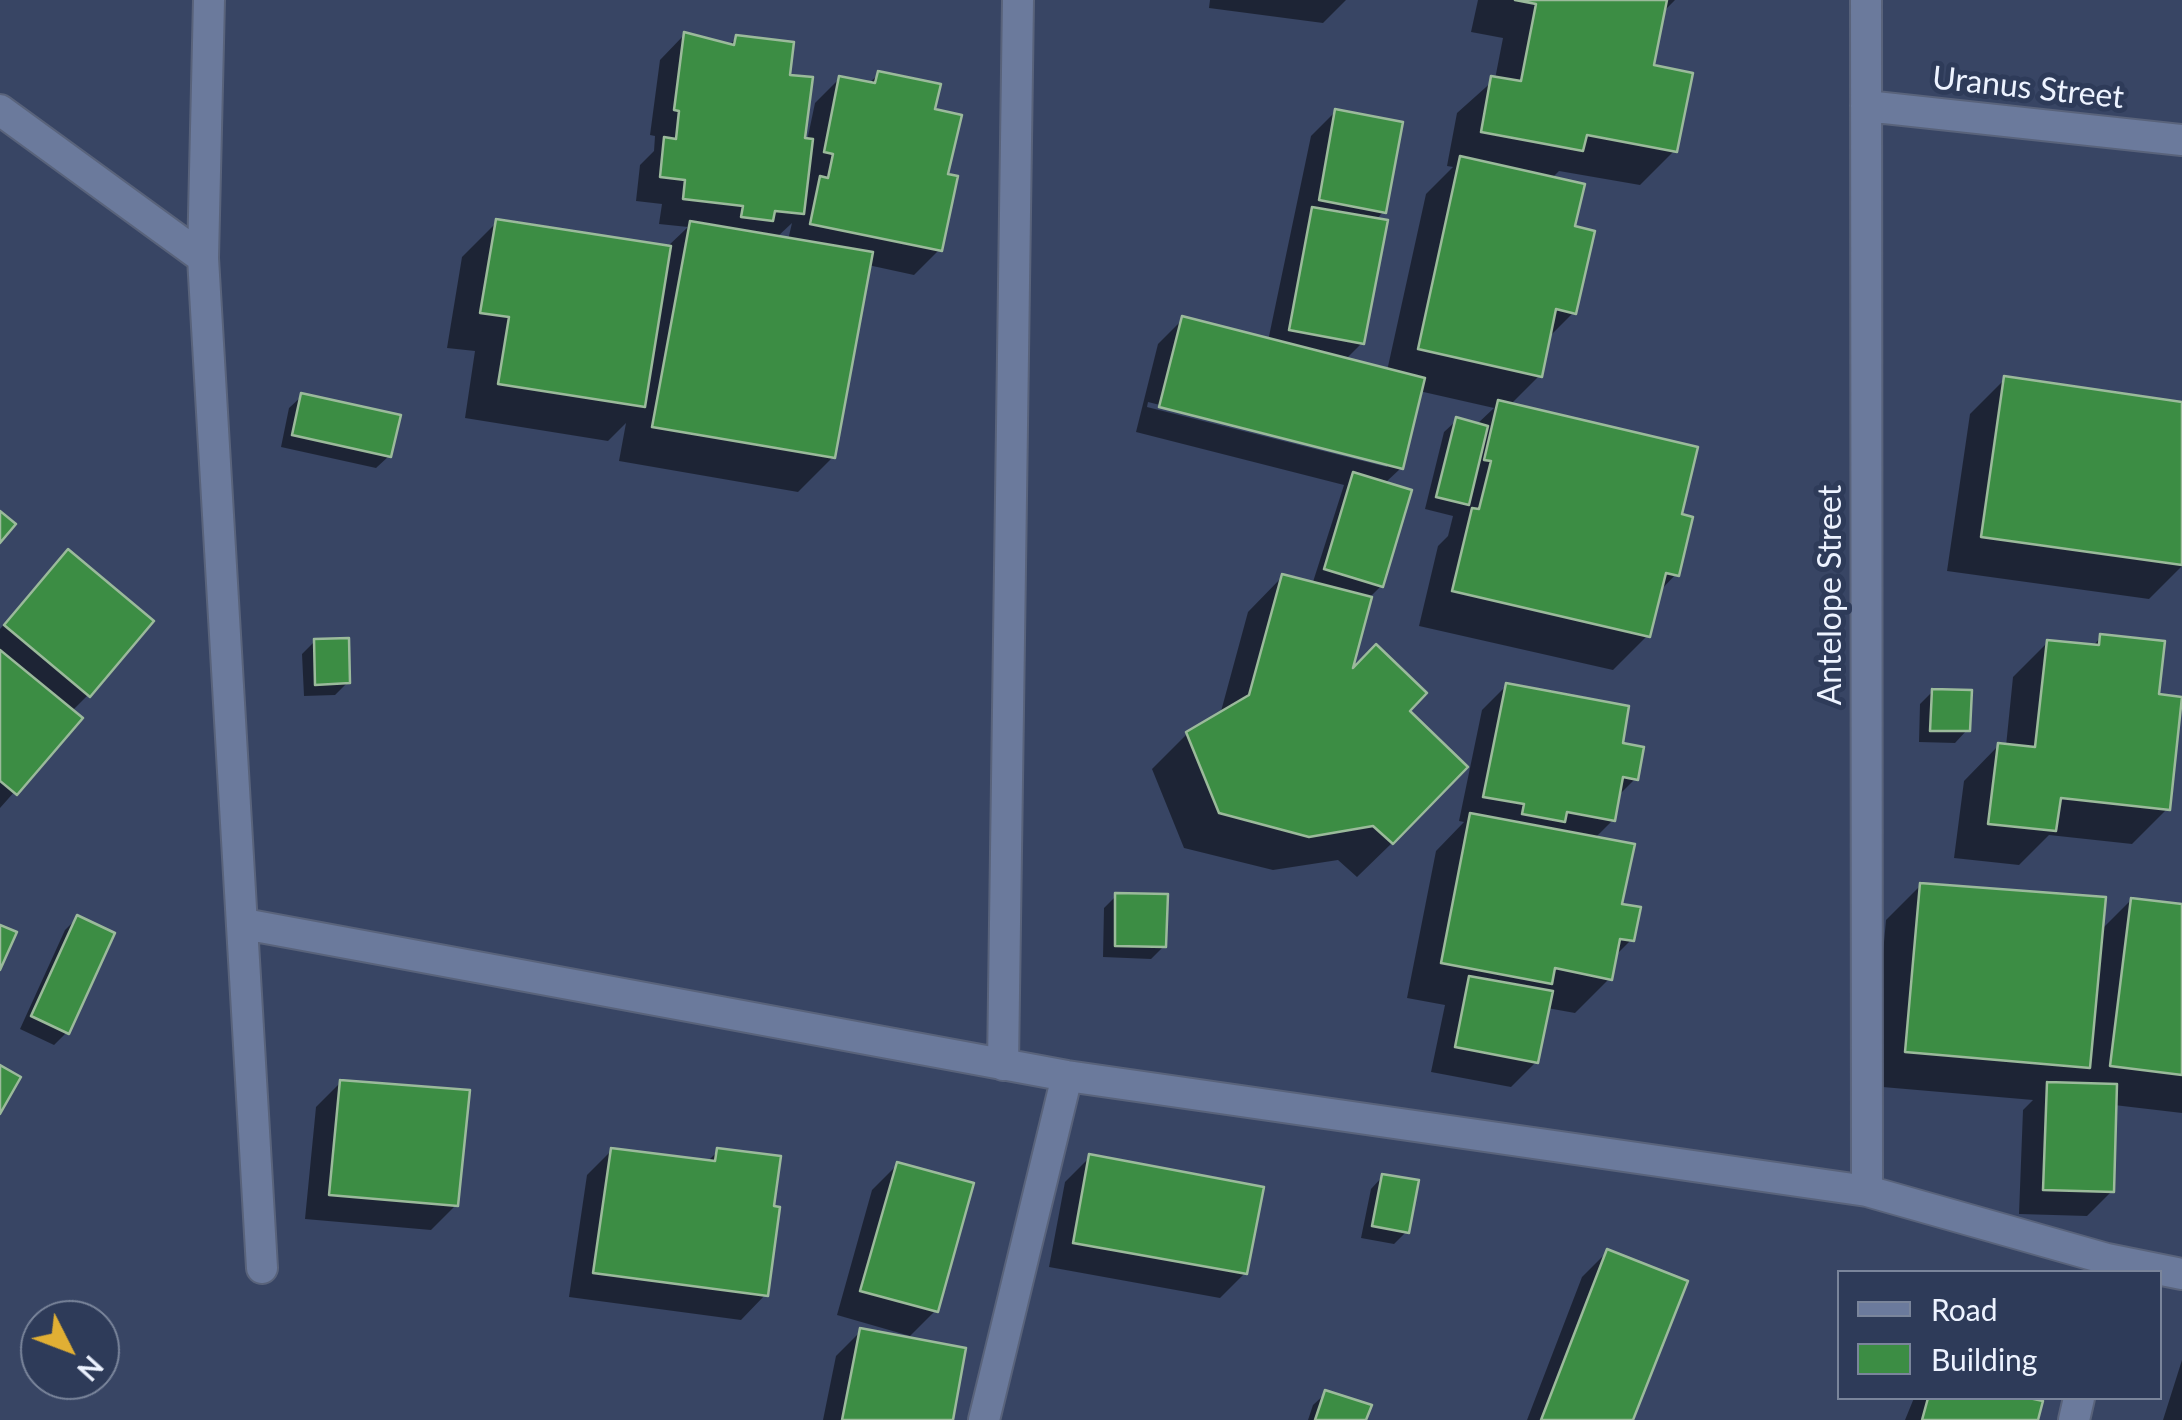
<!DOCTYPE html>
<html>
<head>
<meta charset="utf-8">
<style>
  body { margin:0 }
  #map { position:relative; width:2182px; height:1420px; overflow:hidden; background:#384564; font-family:Lato,sans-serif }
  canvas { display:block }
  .legend { position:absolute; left:1837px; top:1270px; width:325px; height:130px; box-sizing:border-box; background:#2e3b59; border:2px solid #7a859b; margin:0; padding:12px 18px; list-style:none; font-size:30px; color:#edf3ff }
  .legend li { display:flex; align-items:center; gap:20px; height:50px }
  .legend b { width:50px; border:2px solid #7a859b }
  .north { position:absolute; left:20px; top:1300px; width:100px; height:100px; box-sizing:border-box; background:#2e3b59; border:2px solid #7a859b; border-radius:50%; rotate:132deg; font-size:28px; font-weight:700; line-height:40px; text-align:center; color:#edf3ff }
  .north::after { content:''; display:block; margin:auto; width:35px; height:45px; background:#e1af34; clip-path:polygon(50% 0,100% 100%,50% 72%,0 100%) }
</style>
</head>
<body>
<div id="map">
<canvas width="2182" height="1420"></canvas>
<ul class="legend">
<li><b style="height:12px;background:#6b7a9c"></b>Road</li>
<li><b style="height:28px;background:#3c8d44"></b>Building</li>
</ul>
<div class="north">N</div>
</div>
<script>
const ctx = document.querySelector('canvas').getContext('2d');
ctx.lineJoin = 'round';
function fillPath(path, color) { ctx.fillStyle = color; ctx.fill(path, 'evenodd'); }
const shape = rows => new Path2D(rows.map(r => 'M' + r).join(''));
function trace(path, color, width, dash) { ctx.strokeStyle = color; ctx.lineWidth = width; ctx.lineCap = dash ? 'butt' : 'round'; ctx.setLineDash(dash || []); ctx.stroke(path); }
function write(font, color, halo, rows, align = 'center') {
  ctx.font = font + ' Lato,sans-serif'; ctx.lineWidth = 10; ctx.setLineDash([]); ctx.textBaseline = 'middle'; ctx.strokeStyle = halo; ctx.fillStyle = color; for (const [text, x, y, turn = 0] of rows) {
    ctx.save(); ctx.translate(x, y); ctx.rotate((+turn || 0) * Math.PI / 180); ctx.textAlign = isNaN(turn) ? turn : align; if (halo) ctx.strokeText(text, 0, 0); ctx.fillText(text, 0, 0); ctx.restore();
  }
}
fillPath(shape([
  [1210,0,1346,0,1323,23,1209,8],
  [1478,0,1675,0,1663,12,1651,66,1675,150,1640,185,1559,171,1551,179,1572,228,1574,312,1548,338,1540,375,1510,405,1679,516,1676,574,1659,592,1648,635,1613,670,1419,626,1438,546,1448,536,1453,516,1425,509,1444,432,1457,420,1476,425,1494,408,1419,391,1401,468,1384,484,1381,586,1370,597,1348,676,1407,712,1392,843,1357,877,1338,860,1273,870,1184,848,1152,769,1187,734,1220,715,1248,612,1282,577,1312,585,1344,485,1136,432,1158,344,1183,319,1268,341,1311,136,1336,111,1384,211,1375,221,1362,343,1345,360,1387,371,1426,194,1453,167,1447,166,1457,113,1495,79,1503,38,1471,32],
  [1148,402,1387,462,1387,467,1147,407],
  [684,35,729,46,737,37,787,77,802,140,807,141,815,103,840,78,868,84,879,74,932,111,945,176,939,250,914,275,868,265,833,457,798,492,619,461,626,423,608,441,465,418,475,351,447,348,462,257,497,222,667,247,688,227,659,224,662,204,636,201,640,165,654,151,655,136,650,135,660,60],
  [792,223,788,240,776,238],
  [2005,379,2182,404,2182,566,2149,599,1947,571,1970,414],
  [302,396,389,456,376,468,281,447,289,408],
  [68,552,88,695,71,712,79,719,0,808,0,629],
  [2101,637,2157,696,2167,809,2132,844,2049,835,2019,865,1954,858,1964,781,1998,746,2006,746,2013,677,2048,642,2092,647],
  [315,641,348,682,335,695,304,696,302,654],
  [1507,685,1620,745,1635,779,1617,797,1613,820,1594,839,1631,940,1614,957,1610,978,1575,1013,1547,1008,1536,1062,1511,1087,1431,1072,1445,1005,1407,998,1436,851,1464,822,1459,821,1482,710],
  [1933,691,1967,730,1955,743,1919,742,1920,704],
  [1921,885,2100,931,2131,900,2182,906,2182,1113,2114,1105,2112,1191,2087,1216,2019,1214,2023,1110,2033,1100,1871,1086,1886,920],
  [1116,896,1164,946,1151,959,1103,957,1104,908],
  [77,918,67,1032,54,1045,20,1029,65,930],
  [341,1082,456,1205,431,1230,305,1219,316,1107],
  [612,1150,706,1163,718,1151,766,1294,741,1320,569,1297,587,1175],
  [1090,1157,1245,1273,1220,1298,1049,1267,1065,1182],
  [897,1165,935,1311,910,1336,837,1315,872,1190],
  [1383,1176,1407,1231,1394,1244,1361,1238,1371,1189],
  [1607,1252,1630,1420,1527,1420,1582,1277],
  [861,1331,950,1420,823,1420,836,1356],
  [2182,1360,2182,1420,2163,1420],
  [1326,1393,1364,1420,1308,1420,1313,1405],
  [1914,1398,2018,1398,2040,1403,2036,1420,1905,1420]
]), '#0007');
const building = shape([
  [1515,0,1667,0,1654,65,1693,73,1677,152,1587,135,1583,151,1481,132,1491,76,1521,81,1536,4,1515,0],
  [684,32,734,45,736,35,794,42,790,75,813,77,805,138,813,139,804,214,775,211,773,221,741,217,743,206,683,199,685,180,660,177,664,137,676,139,679,111,674,110,684,32],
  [878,71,941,84,935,109,962,115,948,174,958,176,942,251,810,224,820,176,828,178,833,154,824,152,839,76,875,83,878,71],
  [1335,109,1403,122,1386,213,1319,200,1335,109],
  [1460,156,1585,184,1575,226,1595,231,1576,314,1556,309,1542,377,1418,349,1460,156],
  [1312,207,1388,220,1364,344,1289,330,1312,207],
  [496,219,671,246,645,407,498,384,509,317,480,313,496,219],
  [690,221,873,252,835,458,652,427,690,221],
  [1182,316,1425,378,1403,469,1159,407,1182,316],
  [2004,376,2182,402,2182,565,1981,537,2004,376],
  [301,393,401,415,391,457,292,435,301,393],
  [1498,400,1698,447,1682,514,1693,517,1679,576,1666,573,1650,637,1452,591,1472,508,1479,509,1491,461,1484,460,1498,400],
  [1456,417,1488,426,1469,505,1436,497,1456,417],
  [1353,472,1412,490,1383,587,1324,569,1353,472],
  [0,511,16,524,0,543,0,511],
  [68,549,154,621,90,697,4,625,68,549],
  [1282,574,1372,597,1353,668,1376,644,1427,693,1410,711,1468,767,1393,844,1373,826,1309,837,1219,813,1186,732,1249,695,1282,574],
  [2100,634,2165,641,2159,694,2182,697,2170,810,2061,798,2056,831,1988,824,1998,743,2035,747,2047,640,2099,645,2100,634],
  [349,638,350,683,315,685,314,639,349,638],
  [0,650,83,718,17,795,0,781,0,650],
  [1506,683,1629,706,1623,743,1644,747,1638,780,1623,777,1615,821,1567,812,1565,822,1522,814,1524,804,1483,797,1506,683],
  [1932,689,1972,690,1970,731,1930,731,1932,689],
  [1470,813,1635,844,1622,904,1641,907,1634,941,1620,939,1612,980,1555,968,1552,984,1441,963,1470,813],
  [1920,883,2106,897,2090,1068,1905,1052,1920,883],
  [1115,893,1168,894,1166,947,1115,946,1115,893],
  [2131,898,2182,904,2182,1075,2110,1066,2131,898],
  [77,915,115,933,69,1034,31,1016,77,915],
  [0,925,17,932,0,970,0,925],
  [1469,976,1553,991,1538,1063,1455,1047,1469,976],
  [0,1065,21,1077,0,1114,0,1065],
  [340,1080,470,1090,458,1206,329,1195,340,1080],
  [2047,1082,2117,1084,2114,1192,2043,1190,2047,1082],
  [611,1148,715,1161,717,1148,781,1156,774,1206,780,1207,768,1296,593,1273,611,1148],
  [1089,1154,1264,1187,1247,1274,1073,1243,1089,1154],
  [897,1162,974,1183,938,1312,860,1291,897,1162],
  [1382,1174,1419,1180,1409,1233,1372,1226,1382,1174],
  [1607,1249,1688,1281,1633,1420,1541,1420,1607,1249],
  [860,1328,966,1348,953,1420,842,1420,860,1328],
  [1325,1390,1372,1405,1366,1420,1315,1420,1325,1390],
  [1928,1398,2029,1398,2043,1401,2038,1420,1922,1420,1928,1398]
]);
fillPath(building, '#3c8d44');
trace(building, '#9bba9b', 2.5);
const minor = shape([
  [209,0,203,258,262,1268],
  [1866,0,1867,1191],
  [1866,106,2182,140],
  [0,110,203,258],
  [244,924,1067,1076,1867,1191,2107,1259,2182,1274],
  [1003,1065,1018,0],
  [984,1420,1067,1076],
  [2074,1420,2079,1398]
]);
trace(minor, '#59637b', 34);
trace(minor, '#6b7a9c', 30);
write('32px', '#edf3ff', '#2e3b59', [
  ["Uranus Street",2028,88,6],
  ["Antelope Street",1831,595,-90]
]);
</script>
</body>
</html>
